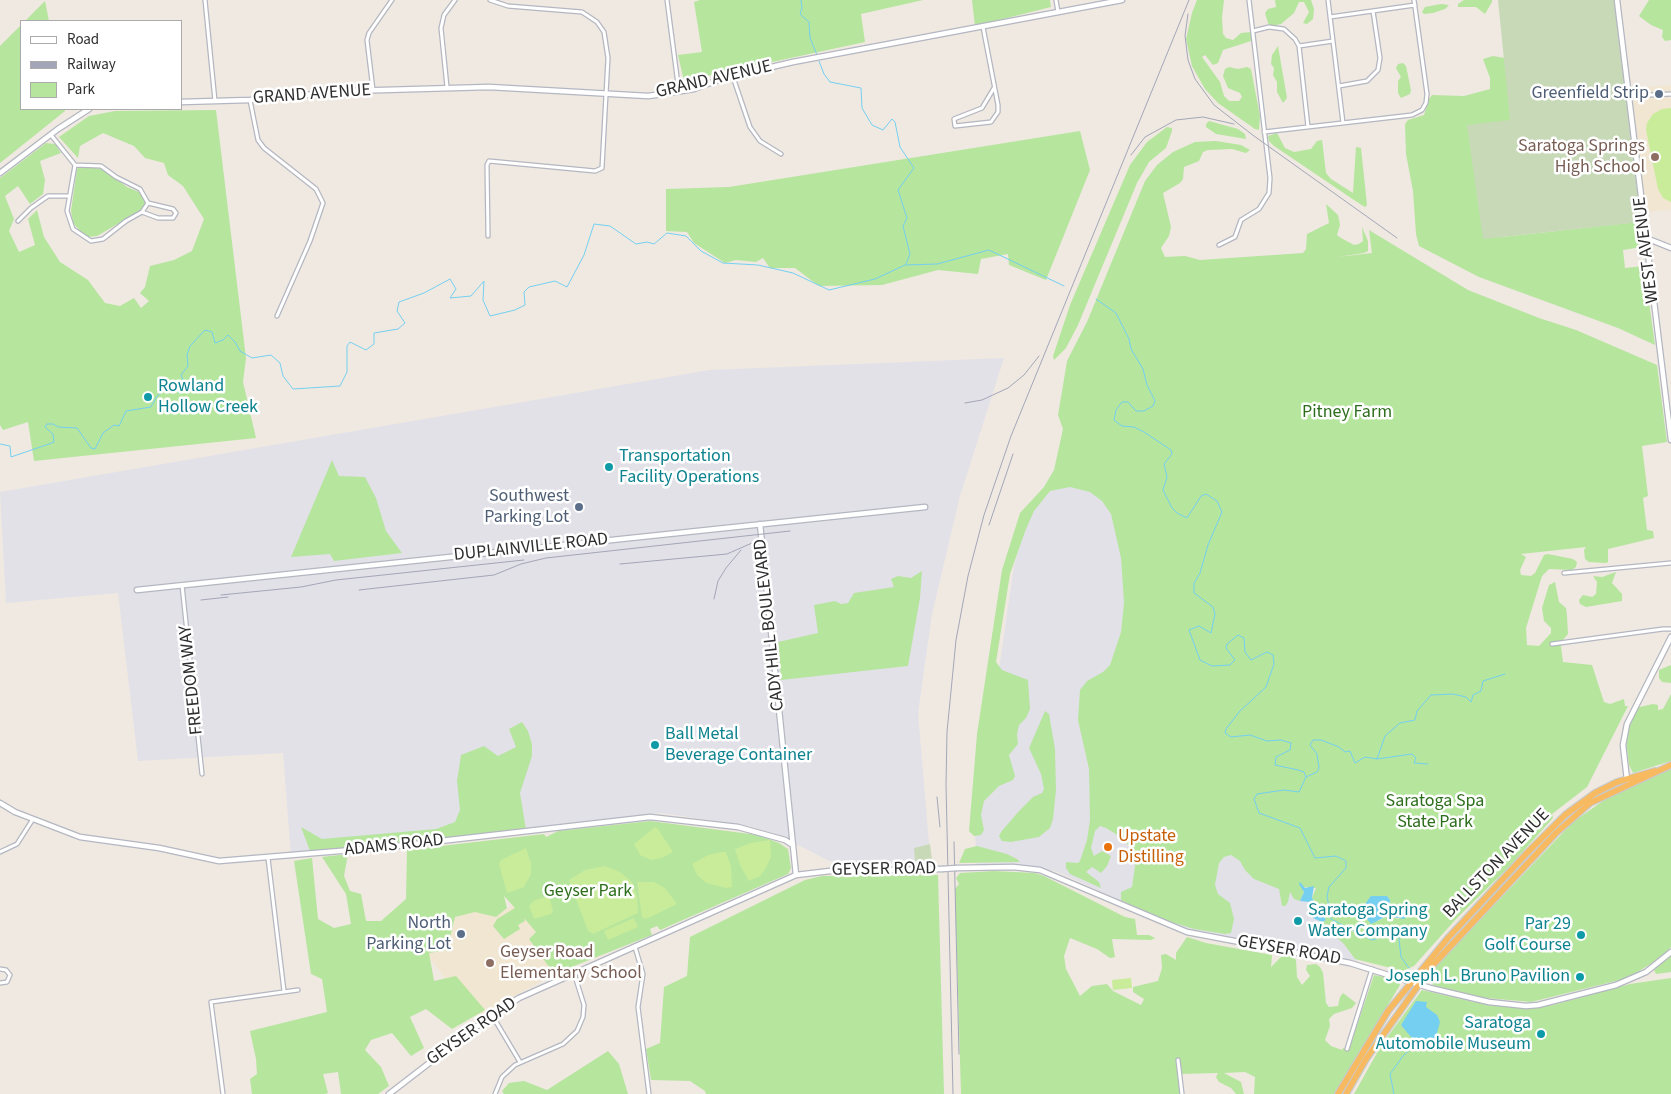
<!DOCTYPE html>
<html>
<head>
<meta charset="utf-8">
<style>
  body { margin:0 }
  #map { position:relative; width:1671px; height:1094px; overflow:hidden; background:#efe9e1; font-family:"Source Sans 3",sans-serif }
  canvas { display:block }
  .legend { position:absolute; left:20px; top:20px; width:162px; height:90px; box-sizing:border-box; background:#fff; border:1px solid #ababab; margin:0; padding:6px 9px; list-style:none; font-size:15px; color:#2e2e2e }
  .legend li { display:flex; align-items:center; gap:10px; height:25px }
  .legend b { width:25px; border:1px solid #ababab }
</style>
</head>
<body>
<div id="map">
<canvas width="1671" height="1094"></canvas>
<ul class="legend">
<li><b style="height:6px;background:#fff"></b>Road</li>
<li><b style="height:6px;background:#a3a6b8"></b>Railway</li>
<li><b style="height:14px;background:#b6e59e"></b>Park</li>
</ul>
</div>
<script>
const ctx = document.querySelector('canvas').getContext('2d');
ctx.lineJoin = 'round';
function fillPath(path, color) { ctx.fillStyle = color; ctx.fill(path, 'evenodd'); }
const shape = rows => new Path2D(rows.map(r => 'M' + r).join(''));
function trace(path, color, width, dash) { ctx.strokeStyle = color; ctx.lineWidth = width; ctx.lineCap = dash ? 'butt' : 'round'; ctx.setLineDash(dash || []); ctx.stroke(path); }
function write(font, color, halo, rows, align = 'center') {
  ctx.font = font + ' "Source Sans 3",sans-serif'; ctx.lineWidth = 5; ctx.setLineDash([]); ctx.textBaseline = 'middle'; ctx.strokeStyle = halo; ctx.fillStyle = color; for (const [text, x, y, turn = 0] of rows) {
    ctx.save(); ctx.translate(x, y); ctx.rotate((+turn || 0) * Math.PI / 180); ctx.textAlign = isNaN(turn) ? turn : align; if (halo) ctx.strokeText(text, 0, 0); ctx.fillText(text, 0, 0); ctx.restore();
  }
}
fillPath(shape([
  [1004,358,960,496,932,614,918,713,931,867,829,861,779,835,750,826,661,813,291,856,283,753,138,761,118,593,6,603,0,492,709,370],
  [1056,478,1115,484,1279,869,1354,950,1357,961,1180,928,1058,872,1031,866,977,865,975,835,1014,566,1028,517]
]), '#e3e1e8');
fillPath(shape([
  [1671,85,1671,210,1646,212,1631,88],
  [513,905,536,932,529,939,554,974,496,1006,477,1019,425,952,451,920,476,907,496,916]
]), '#f0e6d1');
fillPath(shape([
  [700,0,923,0,861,14,865,42,684,81,678,55,702,52,694,2],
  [972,0,1050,0,1051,7,975,26],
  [1197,0,1224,0,1222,17,1223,34,1226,38,1233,40,1241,33,1251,32,1251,41,1223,50,1218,63,1213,65,1205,55,1202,57,1220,82,1224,96,1229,101,1239,101,1242,97,1240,93,1228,88,1223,76,1225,69,1229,67,1238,69,1247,67,1251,69,1260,116,1259,130,1255,129,1218,103,1205,89,1192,66,1186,39,1192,13],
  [1275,0,1311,0,1314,9,1313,19,1307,24,1303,23,1309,12,1304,2,1299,2,1294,13,1281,24,1271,26,1268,23,1265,13,1268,9,1276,7],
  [1464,0,1492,0,1492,2,1485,14,1476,7,1458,7,1458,4],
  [1649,0,1671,0,1671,40,1665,41,1662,37,1663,30,1651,25,1639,16],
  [45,1,49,21,25,21],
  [1441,4,1449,5,1445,9,1433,13,1424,14,1422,12,1425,7],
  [21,25,21,109,65,109,65,111,0,163,0,46],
  [1278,46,1287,98,1283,103,1277,92,1277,82,1273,75,1274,68,1271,64,1272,55],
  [1493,56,1505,58,1512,98,1502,237,1638,222,1642,247,1623,250,1625,268,1644,266,1655,345,1618,328,1479,277,1419,246,1416,234,1413,191,1406,154,1405,124,1408,120,1424,115,1429,99,1432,95,1464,96,1490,89,1490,78,1483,59],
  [1403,63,1406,66,1411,90,1410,94,1401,98,1398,93,1398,81,1401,77,1396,68,1398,64],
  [216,110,246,358,243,382,256,438,34,461,28,422,3,430,0,425,0,178,46,143,55,144,61,153,40,161,45,180,43,194,30,204,18,186,5,196,14,219,9,231,19,252,35,245,28,219,37,210,44,237,60,262,88,280,105,303,120,306,134,298,141,308,149,301,140,293,145,287,150,266,174,260,192,251,204,219,183,186,168,175,164,163,145,158,134,146,103,133,80,146,78,158,59,137,89,116,115,111],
  [1209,121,1238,129,1245,134,1246,139,1216,134,1206,127,1206,124],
  [1167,127,1172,128,1172,131,1166,148,1149,162,1137,183,1078,325,1066,348,1054,360,1053,356,1070,305,1130,165,1147,142],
  [1080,131,1090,170,1046,280,1009,265,1008,254,981,259,978,274,938,270,882,285,819,286,795,268,770,268,763,258,756,262,736,260,725,263,694,243,687,232,666,231,666,189,729,187],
  [1277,133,1285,148,1294,152,1311,149,1317,141,1322,140,1326,173,1331,179,1353,193,1356,147,1361,148,1367,205,1365,207,1360,204,1274,146,1269,141,1268,136],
  [1216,141,1241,145,1250,150,1246,153,1232,149,1208,150,1203,152,1199,161,1184,167,1183,179,1180,183,1163,193,1171,227,1169,236,1161,248,1165,257,1185,256,1200,260,1303,253,1306,249,1307,234,1329,223,1326,204,1338,215,1340,225,1337,235,1341,238,1354,245,1359,244,1363,241,1362,227,1368,241,1368,251,1364,253,1337,257,1372,253,1369,230,1468,290,1539,318,1576,330,1657,365,1667,442,1642,446,1648,496,1643,498,1647,530,1653,531,1654,538,1608,549,1608,562,1606,563,1589,562,1585,559,1584,550,1586,547,1521,554,1526,557,1520,570,1521,575,1531,576,1535,573,1544,555,1548,554,1573,559,1577,562,1576,567,1572,570,1549,569,1542,576,1526,628,1527,645,1539,646,1551,633,1551,628,1544,621,1542,608,1549,585,1555,582,1559,602,1566,608,1567,616,1568,634,1562,641,1561,647,1563,662,1592,665,1604,702,1610,704,1624,699,1625,706,1628,706,1587,787,1552,814,1553,818,1506,870,1456,919,1414,966,1403,971,1355,959,1344,944,1321,923,1326,920,1312,898,1316,888,1302,887,1304,892,1300,901,1294,899,1290,892,1288,902,1285,906,1282,906,1279,889,1254,879,1245,870,1240,861,1231,855,1224,857,1219,863,1215,885,1218,894,1230,903,1234,919,1231,933,1225,934,1194,929,1152,916,1121,900,1121,892,1132,887,1136,859,1133,849,1119,836,1106,828,1100,826,1095,831,1091,848,1094,856,1102,851,1111,856,1107,866,1101,873,1092,867,1086,872,1099,882,1101,888,1070,874,1066,868,1066,862,1078,863,1080,861,1087,840,1090,820,1089,769,1078,720,1080,690,1087,681,1103,672,1110,665,1121,632,1124,603,1121,558,1111,514,1102,501,1090,492,1070,487,1050,491,1034,511,1026,529,1010,574,996,662,1002,670,1028,680,1030,709,1026,718,1019,725,1017,734,1018,744,1009,755,1015,776,1013,780,999,786,984,801,981,815,984,830,981,835,974,836,969,831,977,734,1002,570,1020,513,1044,487,1054,470,1063,429,1058,415,1067,361,1087,322,1145,181,1157,165,1173,152,1195,142],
  [1373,896,1387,896,1390,900,1389,907,1394,912,1399,912,1402,909,1399,919,1387,916,1378,921],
  [80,166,103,169,127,187,139,192,145,198,145,205,140,211,97,236,88,237,81,232,73,223,71,211,77,169],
  [332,460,339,476,365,477,376,498,386,531,402,553,334,561,330,554,291,557],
  [922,571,920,598,908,666,781,680,778,642,818,633,814,605,835,601,841,604,848,603,854,593,894,587,891,579,898,576,911,578],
  [1616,572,1612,583,1622,594,1622,601,1586,607,1580,604,1579,600,1583,595,1592,597,1596,594,1597,582,1593,576,1602,577],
  [1671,665,1671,683,1662,682,1659,678,1659,670],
  [1671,694,1671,761,1633,773,1629,765,1626,741,1628,724,1635,708,1653,704,1658,705,1658,710,1663,709],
  [1045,711,1049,714,1055,749,1056,790,1053,819,1050,828,1039,837,1011,842,1002,841,999,836,1001,832,1019,811,1033,797,1042,793,1044,789,1041,774,1029,748],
  [522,722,528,731,532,744,532,756,520,793,526,830,310,851,301,827,322,839,436,829,455,822,460,810,457,781,461,755,484,746,498,756,516,747,509,729],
  [1671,769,1671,947,1660,958,1628,978,1531,1002,1475,997,1433,985,1430,980,1430,974,1439,963,1573,822,1610,796],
  [650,821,758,835,779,843,788,849,791,868,788,874,660,930,657,926,650,929,652,935,554,974,529,939,536,932,524,918,525,921,518,925,520,929,504,939,493,926,497,919,515,908,504,896,507,908,496,917,475,912,455,917,447,950,429,953,434,981,456,976,485,1010,452,1029,426,1009,410,1017,424,1048,411,1056,392,1033,371,1040,365,1050,381,1067,389,1086,378,1094,341,1094,338,1072,323,1074,328,1093,325,1094,252,1094,250,1079,257,1074,256,1059,250,1031,327,1012,322,979,311,974,294,861,312,858,318,919,334,928,351,924,346,894,322,857,348,854,344,876,350,891,361,894,366,921,381,921,406,899,407,850,544,834,546,837,558,831],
  [977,846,1007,854,1017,859,1020,862,959,863,965,849],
  [994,871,1035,873,1044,876,1125,917,1135,919,1137,935,1149,935,1155,938,1151,940,1112,939,1115,957,1110,958,1097,949,1070,938,1064,956,1066,969,1080,996,1092,986,1107,984,1113,991,1141,1005,1144,999,1133,992,1133,987,1158,981,1162,968,1161,955,1166,954,1176,960,1176,953,1187,937,1206,943,1272,955,1271,967,1281,957,1291,955,1296,960,1297,977,1302,985,1310,976,1306,970,1307,965,1316,964,1320,967,1323,973,1326,1003,1329,1007,1338,1006,1340,997,1343,993,1356,1003,1352,1008,1334,1014,1329,1019,1330,1026,1325,1040,1331,1046,1342,1050,1343,1048,1349,1049,1374,975,1394,979,1399,982,1400,985,1334,1094,1254,1094,1255,1077,1245,1072,1224,1073,1241,1082,1244,1094,1236,1094,1231,1088,1219,1082,1216,1077,1218,1073,1179,1074,1180,1094,961,1094,955,889,959,884,956,878,960,873],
  [938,875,944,1094,706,1094,705,1091,690,1081,651,1080,646,1049,660,1043,664,987,687,976,690,937,805,880,822,876],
  [1671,954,1671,972,1656,974,1654,970],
  [1671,978,1671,1094,1354,1094,1382,1044,1422,990,1474,1002,1528,1008,1553,1005,1630,984],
  [608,1051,619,1064,628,1094,504,1094,502,1091,509,1083,524,1081,547,1090]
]), '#b6e59e');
fillPath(shape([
  [1498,0,1614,0,1641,222,1483,239,1467,125,1510,120],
  [930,844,932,860,915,861,914,848]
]), '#c8d9b8');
fillPath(shape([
  [1671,108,1671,202,1663,198,1658,189,1646,130,1647,123,1653,114,1662,109],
  [655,827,658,829,673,852,662,858,651,860,640,855,634,844],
  [770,840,771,857,766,868,760,876,749,881,740,865,735,849,751,843],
  [526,848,531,864,531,874,524,887,507,893,499,864,501,860],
  [723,852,726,852,731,867,732,887,726,888,706,883,697,875,692,864,708,855],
  [605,866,620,872,632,882,637,897,638,913,593,934,588,931,569,880,585,870],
  [637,882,654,882,665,888,677,904,646,919,642,917],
  [549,896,553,911,551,914,534,919,529,906,535,900],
  [634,918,638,927,608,940,604,931],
  [1131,978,1132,988,1113,990,1112,980]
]), '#c9ec9a');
fillPath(shape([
  [1300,882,1305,888,1314,886,1312,898,1326,920,1322,922,1313,918,1309,902,1300,901,1304,892,1299,884],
  [1371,896,1387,896,1390,900,1389,907,1394,912,1399,912,1407,907,1411,908,1412,913,1404,919,1387,916,1371,924,1364,915,1362,908],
  [1416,1001,1427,1002,1426,1007,1437,1015,1440,1022,1435,1040,1426,1043,1427,1048,1421,1049,1401,1025]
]), '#75cff0');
trace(shape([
  [801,0,802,8,800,14,809,22,810,38,817,55],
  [819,61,824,74,830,82,861,88,862,108,872,125,883,130,892,119,895,122,900,147,914,168,898,190,907,218,903,226,910,254,906,264],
  [1096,299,1116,313,1129,339,1131,349,1143,369,1147,385,1155,401,1153,406,1144,411,1136,411,1128,402,1122,402,1116,410,1114,420,1122,426,1134,427,1144,432,1171,450,1172,454,1164,464,1167,477,1163,490,1172,508,1177,513,1187,518,1201,496,1206,494,1217,501,1222,512,1208,545,1200,573,1194,583,1194,593,1213,607,1215,614,1211,633,1199,626,1189,630,1200,660,1212,666,1230,665,1235,660,1226,648,1227,644,1238,635,1244,638,1245,652,1251,660,1267,652,1273,655,1274,664,1266,687,1239,712,1226,729,1225,733,1231,737,1250,735,1267,741,1281,740,1291,743,1290,750,1276,757,1275,765,1298,770,1304,772,1306,777,1299,792,1284,790,1257,794,1254,799,1259,813,1300,828,1315,858,1336,856,1346,861,1346,868,1329,887,1327,896,1331,919,1372,940,1376,939,1384,928,1394,926,1398,931,1401,957,1409,968],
  [0,444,10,446,11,457,49,444,54,442,53,434,45,427,47,424,53,424,58,427,77,428,91,448,95,449,103,433,114,425,119,426,126,411,151,407,157,396,166,389,173,389,180,393,187,389,181,375,188,366,187,355,190,346,205,330,212,332,215,343,223,340,228,335,235,342,240,351,252,358,271,355,280,363,283,376,293,389,340,386,347,372,347,346,350,342,366,350,374,344,374,333,398,329,405,323,397,311,399,302,424,293,450,279,456,289,450,298,471,296,484,281,483,300,490,316,515,310,525,305,524,292,529,287,555,281,567,287,584,255,594,224,610,226,636,244,647,242,654,244,667,233,686,236,701,251,723,263,758,265,793,273,829,290,875,279,905,265,937,264,989,250,1064,286],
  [1377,759,1412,754,1416,758,1414,763,1428,764],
  [1306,777,1317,772,1319,768,1317,754,1310,745,1313,740,1321,740,1339,747,1345,752,1350,751,1355,763,1365,757,1377,759,1385,736,1400,723,1415,720,1417,711,1431,695,1453,694,1466,697,1471,702,1473,695,1481,691,1483,681,1505,674],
  [1394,1094,1390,1074,1403,1056,1415,1045]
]), '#75cff0', 1);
const minor = shape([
  [205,0,215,101],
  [667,0,679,92],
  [1056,0,1058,12],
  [1328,0,1343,123],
  [1330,17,1415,5],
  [983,27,998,105,998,112,991,122,955,126,954,119,982,108,994,88],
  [1253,31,1269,27,1284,29,1295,39,1299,46,1308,127],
  [1299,46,1333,41],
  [733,77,750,127,760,141,781,154],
  [1339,86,1367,81,1378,70,1380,58,1373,11],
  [447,87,441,28,444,15,455,0],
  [373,90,367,40,369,33,392,0],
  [1629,96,1671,94],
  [250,100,258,140,264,148,316,189,323,203,310,241,277,316],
  [1264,132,1412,115,1422,110,1426,103,1427,94,1414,0],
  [51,135,75,165,67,211,73,229,91,241,103,239,126,221,142,212,148,203,140,189,116,177,101,166,75,165],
  [142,212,158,218,173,218,176,213,173,209,148,203],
  [18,221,31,208,48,196,68,196],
  [488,236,487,165,489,161,595,171,602,168,608,58,604,32,597,22,582,12,508,6,490,0],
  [1219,245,1235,237,1241,220,1259,209,1269,193,1270,178,1249,0],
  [1564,573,1671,563],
  [182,585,202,774],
  [1552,644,1663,629,1671,629],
  [0,852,17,844,33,819],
  [268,858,284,991],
  [635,947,643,974,638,1007,649,1094],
  [0,969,6,970,10,975,7,982,0,983],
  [492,1015,520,1062],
  [1347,1049,1372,969],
  [1178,1060,1182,1094],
  [223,1094,211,1002,298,990],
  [495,1094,502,1077,515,1065,563,1044,577,1031,583,1017,584,1005,574,973]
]);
const tertiary = shape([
  [1617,0,1671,440],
  [181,102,250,100,348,91,489,87,648,96,663,94,694,89,724,78,793,62,1122,0],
  [0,173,58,129,89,109],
  [1646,238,1671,248],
  [760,524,796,875],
  [137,590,925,507],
  [1627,780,1623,745,1627,724,1671,637],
  [0,803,15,812,80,837,159,848,219,861,388,847,650,817,738,827,785,840,793,845],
  [957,868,1013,867,1040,870,1187,932,1350,963,1430,988,1489,1002,1526,1006,1538,1005,1616,985,1646,972,1671,952],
  [389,1094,485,1020,519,998,796,875,830,871,942,869]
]);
const trunk = shape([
  [1338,1094,1388,1011,1448,938,1527,853,1565,815,1595,793,1617,782,1655,771],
  [1346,1094,1366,1059,1432,966,1556,833,1590,803,1671,765]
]);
trace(minor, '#b4b7c1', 5.5);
trace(tertiary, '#b4b7c1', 7);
trace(trunk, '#c9c9c9', 8);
trace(minor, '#fff', 3);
trace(tertiary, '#fff', 4.5);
trace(trunk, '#f8ba60', 5.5);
trace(shape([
  [1188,14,1185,36,1188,60,1195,79,1214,105,1254,136,1397,238],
  [1131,155,1145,137,1176,120,1203,117,1234,124],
  [965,403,982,400,1008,388,1024,375,1039,356],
  [989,525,1013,454],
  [620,564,727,554,752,543],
  [359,590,494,575,521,564,546,558,790,531],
  [221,595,301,587,336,580,524,560],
  [714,599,718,581,726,568,741,550],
  [201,600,228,597],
  [937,797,940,827],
  [954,842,959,1054],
  [953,1094,946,785,947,732,956,640,968,576,984,515,1011,436,1189,0]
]), '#a3a6b8', 1);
const tertiaryBridge = shape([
  [942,869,957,868]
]);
trace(tertiaryBridge, '#b4b7c1', 7, []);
trace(tertiaryBridge, '#fff', 4.5);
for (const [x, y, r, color] of [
  [1659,94,5,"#5c6f8a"],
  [1655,157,5,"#8d6e63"],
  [148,397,5,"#0f9aa8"],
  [609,467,5,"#0f9aa8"],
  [579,507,5,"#5c6f8a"],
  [655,745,5,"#0f9aa8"],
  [1108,847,5,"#e8710a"],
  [1298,921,5,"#0f9aa8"],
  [461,934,5,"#5c6f8a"],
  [1581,935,5,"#0f9aa8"],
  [490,963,5,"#8d6e63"],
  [1580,977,5,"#0f9aa8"],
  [1541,1034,5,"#0f9aa8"]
]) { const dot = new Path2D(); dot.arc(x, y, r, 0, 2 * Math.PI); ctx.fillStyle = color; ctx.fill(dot); trace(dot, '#fff', 2); }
write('18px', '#2e2e2e', '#fff', [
  ["GRAND AVENUE",714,80,-13],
  ["GRAND AVENUE",312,95,-4],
  ["WEST AVENUE",1647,250,-97],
  ["DUPLAINVILLE ROAD",531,548,-6],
  ["CADY HILL BOULEVARD",770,625,-96],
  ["FREEDOM WAY",192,680,-96],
  ["ADAMS ROAD",394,846,-6],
  ["BALLSTON AVENUE",1497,864,-46],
  ["GEYSER ROAD",884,870,-1],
  ["GEYSER ROAD",1289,951,10],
  ["GEYSER ROAD",472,1032,-35]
]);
write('18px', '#4e5e75', '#fff', [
  ["Greenfield Strip",1649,94],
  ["Southwest",569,497],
  ["Parking Lot",569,518],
  ["North",451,924],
  ["Parking Lot",451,945]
], 'right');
write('18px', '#785e54', '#fff', [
  ["Saratoga Springs",1645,147],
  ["High School",1645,168],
  ["Geyser Road",500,953,"left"],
  ["Elementary School",500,974,"left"]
], 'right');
write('18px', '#0d838f', '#fff', [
  ["Rowland",158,387],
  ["Hollow Creek",158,408],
  ["Transportation",619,457],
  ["Facility Operations",619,478],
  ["Ball Metal",665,735],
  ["Beverage Container",665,756],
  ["Saratoga Spring",1308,911],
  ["Water Company",1308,932],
  ["Par 29",1571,925,"right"],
  ["Golf Course",1571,946,"right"],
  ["Joseph L. Bruno Pavilion",1570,977,"right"],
  ["Saratoga",1531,1024,"right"],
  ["Automobile Museum",1531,1045,"right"]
], 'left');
write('18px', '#2c6e1b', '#fff', [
  ["Pitney Farm",1347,413],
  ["Saratoga Spa",1435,802],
  ["State Park",1435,823],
  ["Geyser Park",588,892]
]);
write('18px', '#c56008', '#fff', [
  ["Upstate",1118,837],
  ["Distilling",1118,858]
], 'left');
</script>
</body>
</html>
